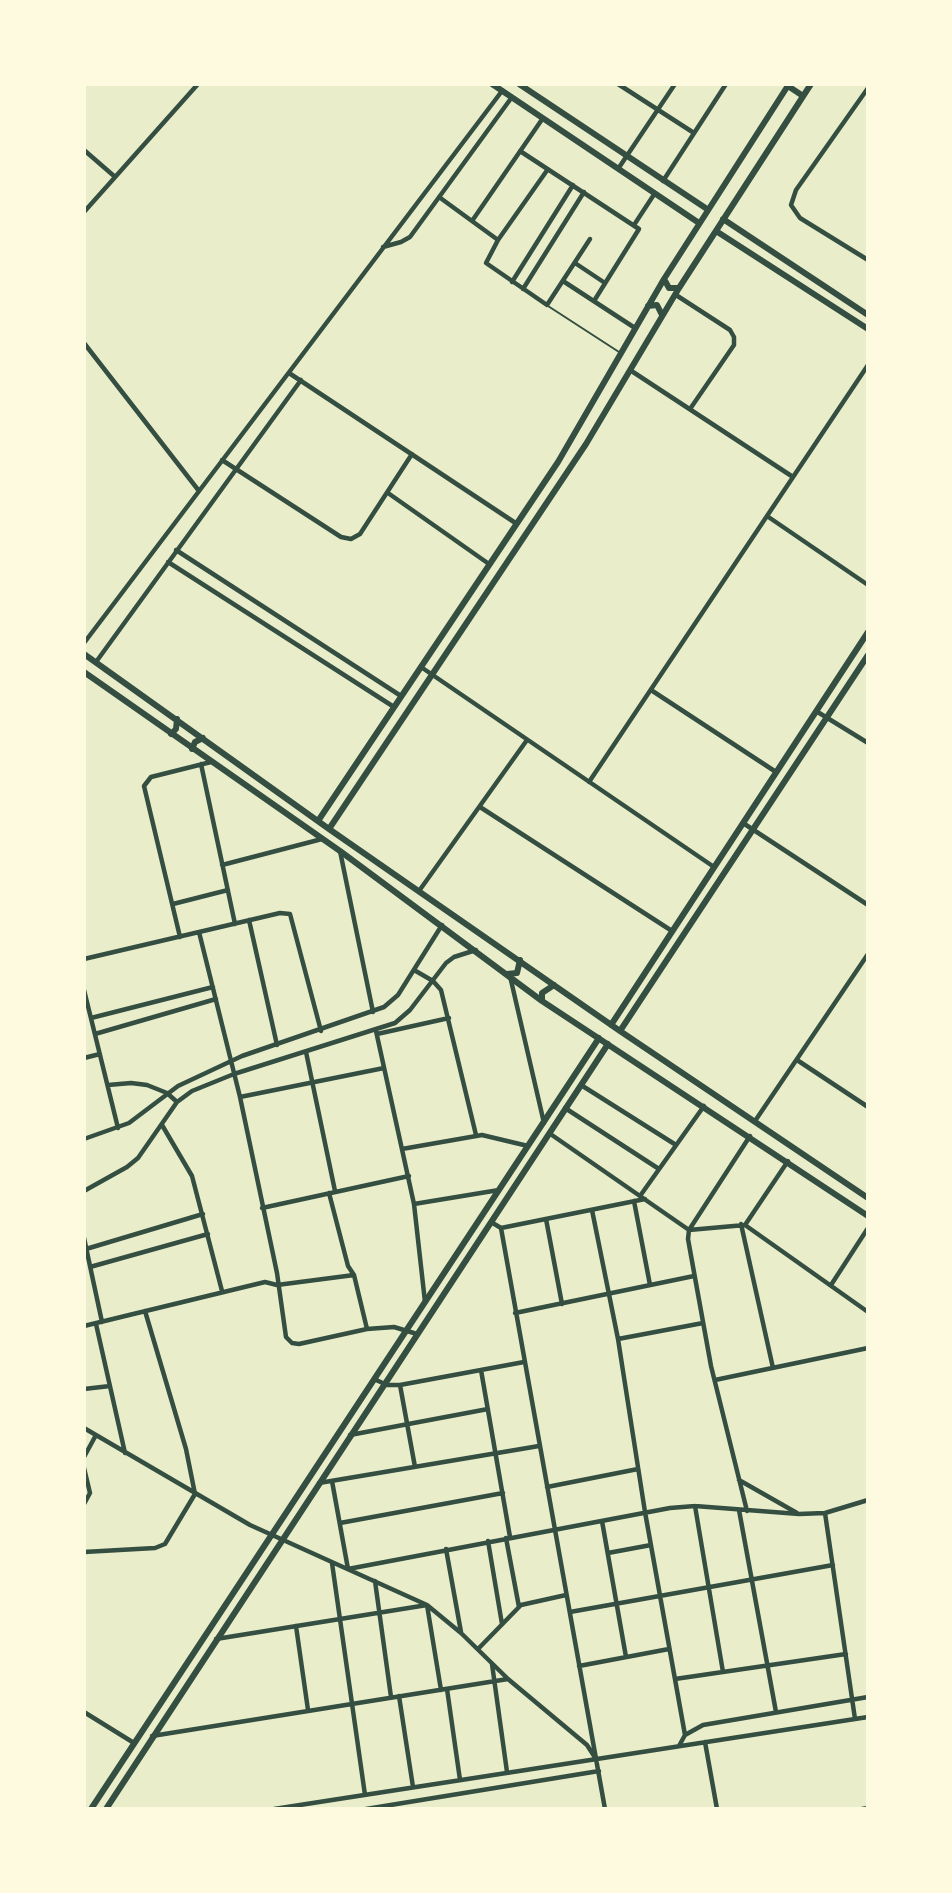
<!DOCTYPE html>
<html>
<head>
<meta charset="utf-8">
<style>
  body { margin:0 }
  #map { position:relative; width:952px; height:1893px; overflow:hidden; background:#e9edc9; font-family:"Playfair Display",serif }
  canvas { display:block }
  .frame { position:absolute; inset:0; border:86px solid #fefae0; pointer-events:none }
</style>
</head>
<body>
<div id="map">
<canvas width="952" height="1893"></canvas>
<div class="frame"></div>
</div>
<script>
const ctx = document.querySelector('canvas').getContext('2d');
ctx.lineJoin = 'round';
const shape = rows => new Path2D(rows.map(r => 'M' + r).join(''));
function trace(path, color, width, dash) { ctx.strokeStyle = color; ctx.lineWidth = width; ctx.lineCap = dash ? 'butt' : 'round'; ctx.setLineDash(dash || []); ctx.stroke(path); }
trace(shape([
  [548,306,619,352]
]), '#344e41', 2);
trace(shape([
  [618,84,694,133],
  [868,88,796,190,791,205,800,218,868,260],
  [84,150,114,176],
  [520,151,639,229,594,301],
  [548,169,498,240,486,263,547,305,590,239],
  [618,169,675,84],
  [663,181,726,84],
  [439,197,498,240],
  [84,212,198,84],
  [472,221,543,118],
  [634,225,655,193],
  [383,247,401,242,410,237,512,97],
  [575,263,605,283],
  [563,281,635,328],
  [512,282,573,185],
  [523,289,584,192],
  [676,295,730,330,734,337,734,345,690,409],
  [84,343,199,491],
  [630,370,793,477],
  [289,373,517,524],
  [222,460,341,537,351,539,360,534,412,454],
  [388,493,489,564],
  [767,516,868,585],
  [176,550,401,696],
  [168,562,394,707],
  [84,643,502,91],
  [96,662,301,380],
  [421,667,714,867],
  [651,690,776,772],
  [816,711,868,743],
  [201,764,235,924],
  [589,782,868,365],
  [480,807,672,931],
  [743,823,868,905],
  [340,851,373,1012],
  [222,865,322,839],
  [419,891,527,740],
  [173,904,228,890],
  [249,920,277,1045],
  [199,932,240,1097,277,1273,286,1337,292,1343,299,1344,367,1329,394,1327,417,1334],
  [180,937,144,786,151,777,211,762],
  [84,959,280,913,290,914,321,1031],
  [414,970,433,981,441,990,476,1135],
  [510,976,544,1123],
  [84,990,118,1128],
  [91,1018,213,987],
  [376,1031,414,1204,425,1302],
  [95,1034,216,999],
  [377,1034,449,1018],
  [306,1052,335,1191],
  [84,1058,100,1054],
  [797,1060,868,1107],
  [108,1085,131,1083,147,1085,167,1093,177,1102],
  [581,1085,676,1145],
  [240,1097,384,1068],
  [565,1108,659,1169],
  [755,1121,868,954],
  [162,1125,192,1176,222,1291],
  [549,1133,689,1230,745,1225,868,1312],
  [84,1139,129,1123,178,1086,242,1056,384,1007,398,995,442,925],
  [402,1149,482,1135,528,1146],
  [84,1191,127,1167,138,1158,177,1102,192,1091,234,1074,395,1023,410,1010,446,963,454,957,476,950],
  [329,1193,348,1266,354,1275,367,1329],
  [640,1196,704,1106],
  [634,1201,650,1285],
  [414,1204,499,1190],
  [262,1208,409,1176],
  [592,1210,618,1339,645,1512,685,1735],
  [546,1219,562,1304],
  [491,1222,501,1228,605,1809],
  [741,1224,773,1368],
  [745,1225,788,1161],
  [501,1228,645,1199],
  [84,1238,102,1322],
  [86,1249,203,1214],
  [90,1267,208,1234],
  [831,1285,868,1228],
  [515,1313,694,1276],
  [96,1324,125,1453],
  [84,1326,265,1282,277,1285,354,1275],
  [618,1339,703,1323],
  [481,1370,510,1537],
  [374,1379,387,1385,400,1385,524,1362],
  [715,1380,868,1348],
  [400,1385,415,1467],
  [84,1389,110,1386],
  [84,1428,250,1525,427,1605,461,1633,508,1679,587,1745,596,1759],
  [350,1435,488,1409],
  [84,1457,96,1435],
  [84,1468,90,1493,84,1504],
  [739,1480,797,1513],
  [332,1481,348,1569,670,1508,695,1506,799,1514,825,1513,868,1500],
  [319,1483,539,1446],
  [547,1487,638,1469],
  [695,1506,723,1672],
  [739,1510,776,1712],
  [747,1511,711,1366,688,1239,689,1230,750,1136],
  [825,1513,855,1719],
  [602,1521,626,1657],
  [340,1523,503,1493],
  [506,1538,519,1607],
  [488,1541,502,1624],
  [446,1549,461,1632],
  [84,1552,155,1548,165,1544,195,1494,186,1449,145,1311],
  [608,1553,651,1545],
  [332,1563,365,1795],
  [375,1581,391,1697],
  [570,1612,833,1565],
  [296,1626,308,1710],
  [216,1639,427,1605,441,1690],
  [478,1649,521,1605,566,1595],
  [492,1664,507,1772],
  [579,1666,669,1649],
  [675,1679,846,1654],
  [447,1689,460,1780],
  [399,1696,413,1787],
  [84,1712,134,1743],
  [152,1736,508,1679],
  [705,1742,717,1809],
  [679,1746,685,1735,703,1725,868,1697],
  [274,1809,868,1717],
  [366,1809,599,1771],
  [862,1809,868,1808]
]), '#344e41', 4.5);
trace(shape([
  [492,84,699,223],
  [519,84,707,209],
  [788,86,803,96],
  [723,219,868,315],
  [716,231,868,329],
  [664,279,669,288,679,288],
  [648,306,657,305,662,315],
  [84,654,329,829,620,1031,868,1198],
  [84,672,340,851,542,1001,868,1216],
  [171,734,176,729,177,719],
  [192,749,195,742,203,738],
  [318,821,558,462,664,279,789,84],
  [329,829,586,444,679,288,811,84],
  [507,974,517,973,520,960],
  [542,1001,542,993,554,985],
  [611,1025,868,632],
  [620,1031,868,655],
  [91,1809,599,1038],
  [106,1809,608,1044]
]), '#344e41', 6);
</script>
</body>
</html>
